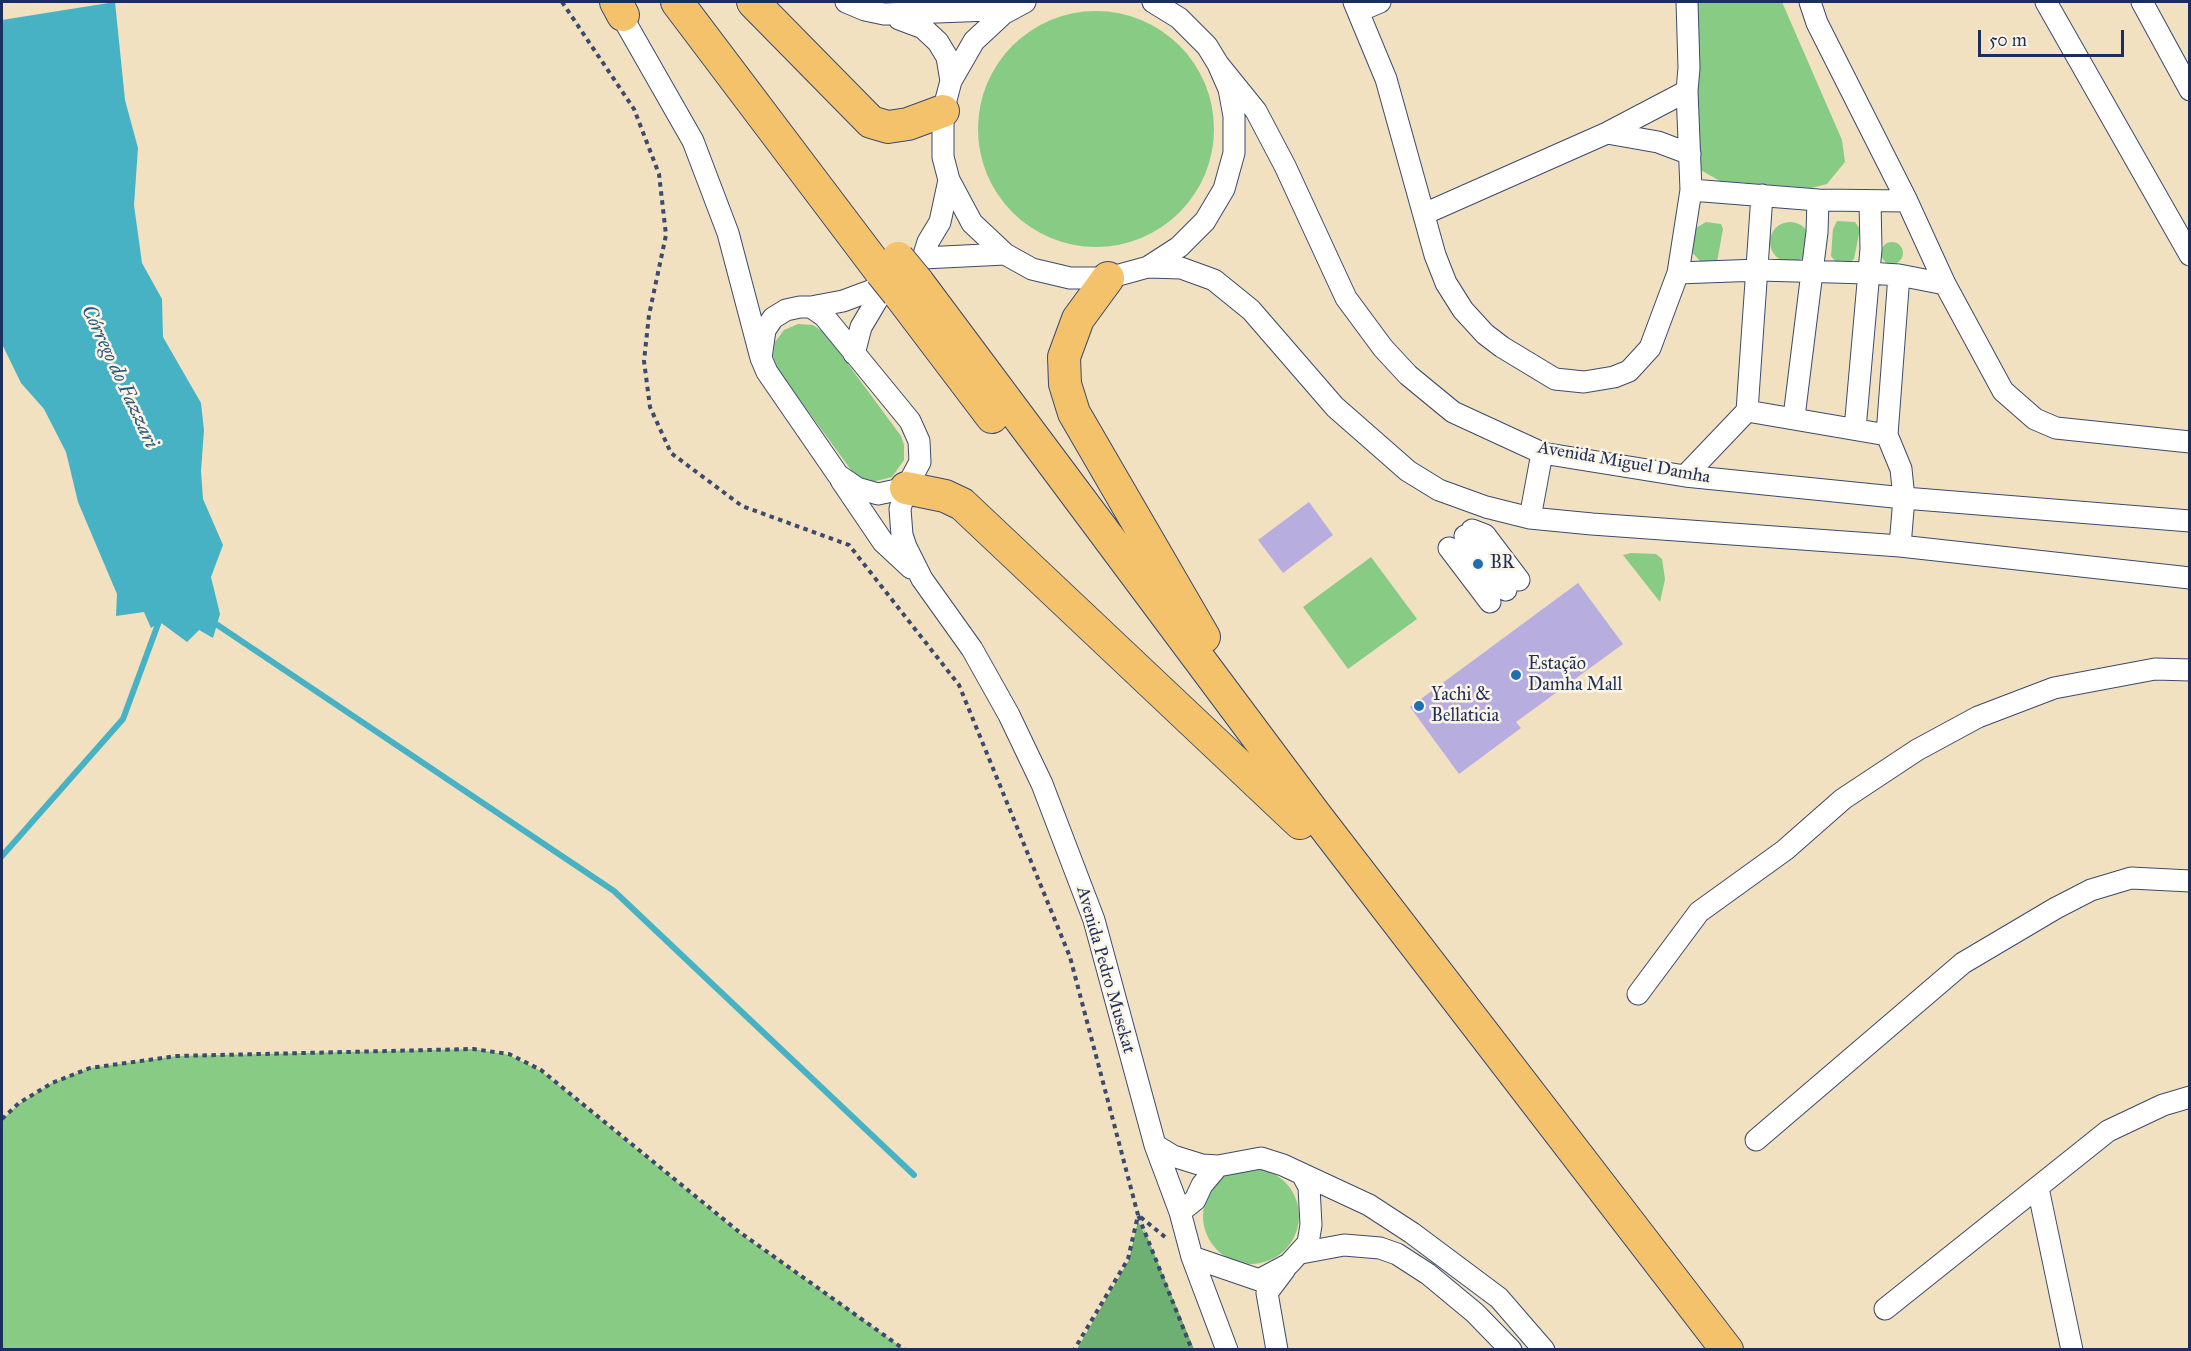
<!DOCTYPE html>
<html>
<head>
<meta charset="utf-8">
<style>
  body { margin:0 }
  #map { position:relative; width:2191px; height:1351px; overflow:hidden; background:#f1e1c1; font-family:"IM FELL Great Primer",serif }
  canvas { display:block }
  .frame { position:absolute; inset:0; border:3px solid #1b2f5e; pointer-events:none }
  .scale { position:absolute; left:1978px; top:30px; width:146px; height:27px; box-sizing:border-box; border:3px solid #1b2f5e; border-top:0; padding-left:8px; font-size:18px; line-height:21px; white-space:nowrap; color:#1b2f5e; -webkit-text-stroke:4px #fcf5e5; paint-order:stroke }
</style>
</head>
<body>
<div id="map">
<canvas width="2191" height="1351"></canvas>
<div class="frame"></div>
<div class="scale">50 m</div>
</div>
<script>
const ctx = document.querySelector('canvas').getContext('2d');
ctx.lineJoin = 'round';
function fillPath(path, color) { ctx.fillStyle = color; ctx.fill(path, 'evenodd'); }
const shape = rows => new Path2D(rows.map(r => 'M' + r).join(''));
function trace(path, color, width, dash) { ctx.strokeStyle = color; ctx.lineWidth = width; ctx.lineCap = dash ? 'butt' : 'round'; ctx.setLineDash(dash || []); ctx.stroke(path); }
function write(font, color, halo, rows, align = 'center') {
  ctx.font = font + ' "IM FELL Great Primer",serif'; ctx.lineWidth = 5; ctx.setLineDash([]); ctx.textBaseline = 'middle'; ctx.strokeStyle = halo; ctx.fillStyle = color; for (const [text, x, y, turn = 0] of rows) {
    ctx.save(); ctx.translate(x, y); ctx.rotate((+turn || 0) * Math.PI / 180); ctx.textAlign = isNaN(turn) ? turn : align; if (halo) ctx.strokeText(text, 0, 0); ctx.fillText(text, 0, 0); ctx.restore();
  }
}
fillPath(shape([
  [1694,2,1782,2,1842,140,1845,162,1827,184,1811,188,1720,181,1697,168],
  '978 129a118 118 0 1 1 236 0a118 118 0 1 1-236 0Z',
  [1837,221,1855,222,1860,229,1854,259,1850,262,1835,261,1831,256,1833,229],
  '1770 242a20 20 0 1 1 40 0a20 20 0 1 1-40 0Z',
  [1706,222,1721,224,1723,229,1717,262,1700,261,1690,250,1694,229],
  '1881 253a11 11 0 1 1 22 0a11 11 0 1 1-22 0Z',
  [798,324,813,325,825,333,901,436,904,445,904,460,892,477,872,482,854,474,778,370,773,356,775,342,784,330],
  [1631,553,1656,554,1662,559,1665,579,1660,602,1623,555],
  [1371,557,1417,619,1348,669,1303,607],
  [474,1049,509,1055,541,1071,738,1232,904,1349,2,1349,2,1120,19,1104,52,1083,90,1068,177,1056],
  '1203 1216a48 48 0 1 1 96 0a48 48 0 1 1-96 0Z'
]), '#88cb84');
fillPath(shape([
  [1138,1215,1194,1349,1077,1349,1129,1260,1138,1221,1147,1239]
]), '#6eaf72');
fillPath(shape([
  [115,2,125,100,138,148,134,205,142,263,162,299,163,337,201,403,204,430,201,471,203,499,223,545,211,577,220,614,213,638,199,630,187,642,160,622,151,628,144,612,116,616,117,594,78,502,66,452,44,409,21,383,2,344,2,20]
]), '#46b2c4');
trace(shape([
  [213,622,614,891,914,1175],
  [2,856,123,719,161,616]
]), '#46b2c4', 6);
fillPath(shape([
  [1309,502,1333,535,1283,573,1258,540],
  [1578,583,1623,644,1516,722,1521,728,1459,774,1410,707]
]), '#b7addf');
const minor = shape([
  [846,2,865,10,884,14,990,10,1003,14],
  [1025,2,1003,14,974,41,951,81,943,111,943,157,949,180,972,223,1005,254,1032,269,1070,278,1108,278,1148,267,1179,247,1205,221,1224,189,1234,153,1234,116,1229,89,1218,64,1207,46,1179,18,1153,2],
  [1354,2,1386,79,1435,255,1446,283,1463,310,1485,334,1502,347,1555,379,1584,382,1614,377,1629,371,1650,348,1678,273,1691,190,1687,91,1689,68,1687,2],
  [1810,2,1817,23,1907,201,1945,284,2003,391,2035,419,2056,428,2190,442],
  [2046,2,2190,255],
  [2142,2,2190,90],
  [616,6,693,141,728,233,761,358,767,372,838,475,857,488,878,494,906,488,920,462,919,441,910,421,824,316,811,307,800,307,786,310,773,318,765,330,761,358],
  [1359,11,1380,2],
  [899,19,923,28,938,42,947,57,951,81],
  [1218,64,1256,111,1285,166,1346,298,1383,348,1408,375,1453,412,1542,453,1685,476,1904,498,2190,521],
  [1607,133,1658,142,1690,154],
  [1691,190,1818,200,1907,201],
  [1424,214,1607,133,1687,91],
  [923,258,928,242,940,222,949,180],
  [1148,267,1181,268,1214,280,1251,310,1335,407,1408,471,1439,490,1486,507,1530,518,1592,524,1900,546,2190,578],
  [1678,273,1759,270,1868,273,1899,275,1945,284],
  [811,307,843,301,886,285,923,258,1005,254],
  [854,354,861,327,886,285],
  [1747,411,1762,195],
  [1794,417,1817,232,1818,200],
  [1855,429,1871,249,1870,201],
  [1887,435,1899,275],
  [1685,476,1747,411,1887,435,1901,469,1904,498,1900,546],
  [841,480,883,542,911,568],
  [906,488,900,509,902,535,906,547,922,579,972,649,1009,715,1042,784,1094,920,1155,1145,1180,1212,1192,1257,1227,1350],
  [1530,518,1542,453],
  [1472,530,1485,535,1519,580],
  [1465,536,1506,590],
  [1449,548,1490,602],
  [1638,994,1699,912,1785,850,1843,799,1917,750,1978,717,2054,688,2155,669,2190,670],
  [1756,1140,1963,963,2056,908,2091,890,2131,878,2190,881],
  [1155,1145,1173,1156,1202,1165,1218,1166,1261,1158,1283,1165,1369,1205,1412,1233,1499,1298,1544,1350],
  [2038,1188,2072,1350],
  [1180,1212,1195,1200,1202,1185,1218,1166],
  [1301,1253,1344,1245,1380,1248,1397,1254,1428,1274,1475,1313,1511,1350],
  [1192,1257,1259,1280,1289,1264,1308,1243,1311,1225,1309,1187,1302,1174],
  [1885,1309,2108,1131,2163,1105,2190,1097],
  [1277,1350,1267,1293,1285,1269]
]);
const highway = shape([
  [616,2,623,15],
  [677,2,881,272],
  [753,2,871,122,888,127,908,124,943,111],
  [1108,278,1078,319,1064,357,1065,384,1074,413,1204,637],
  [917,281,1314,813,1727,1350],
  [898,293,992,417],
  [906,488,945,496,962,504,1300,823]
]);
trace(minor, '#3b4a6d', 23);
trace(highway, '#3b4a6d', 34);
trace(shape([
  [562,2,634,109,659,174,666,235,649,315,644,361,650,407,671,453,742,506,849,545,959,685,1070,957,1138,1215,1128,1259,1074,1350],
  [2,1119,19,1103,52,1083,90,1068,177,1056,473,1049,509,1054,541,1070,738,1231,905,1350],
  [1165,1237,1138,1215,1192,1350]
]), '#3b4a6d', 4, [4.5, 4.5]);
trace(minor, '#fff', 21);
trace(highway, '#f3c26a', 32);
const highwayBridge = shape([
  [898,258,917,281],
  [881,272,898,293]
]);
trace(highwayBridge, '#3b4a6d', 34, []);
trace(highwayBridge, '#f3c26a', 32);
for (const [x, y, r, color] of [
  [1478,564,6,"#1f6fb2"],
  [1516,675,6,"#1f6fb2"],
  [1419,706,6,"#1f6fb2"]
]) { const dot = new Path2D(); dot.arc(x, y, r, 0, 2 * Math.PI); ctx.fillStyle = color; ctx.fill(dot); trace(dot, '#fcf5e5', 2); }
write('18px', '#1b2f5e', '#fcf5e5', [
  ["Avenida Miguel Damha",1624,463,10],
  ["Avenida Pedro Musekat",1105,970,74]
]);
write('18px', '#1b2f5e', '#fcf5e5', [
  ["BR",1490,564],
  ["Estação",1528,665],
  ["Damha Mall",1528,686],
  ["Yachi &",1431,696],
  ["Bellaticia",1431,717]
], 'left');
write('italic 20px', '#28567d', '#fcf5e5', [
  ["Córrego do Fazzari",119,377,65]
]);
</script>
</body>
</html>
